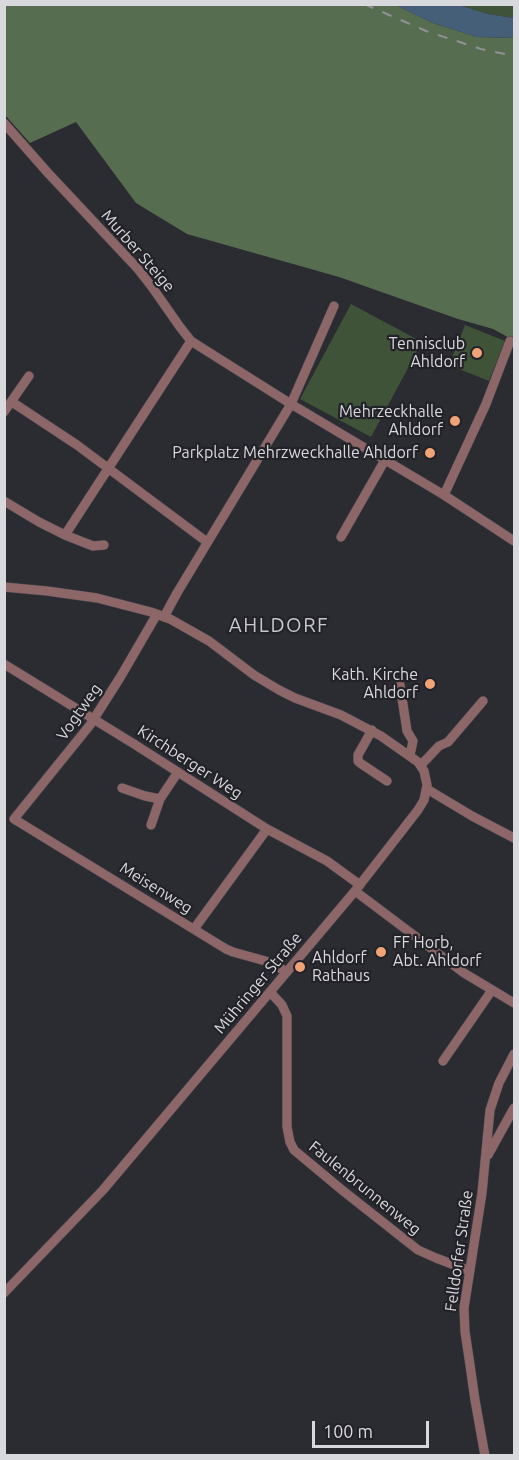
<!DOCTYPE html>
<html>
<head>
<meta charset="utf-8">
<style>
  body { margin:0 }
  #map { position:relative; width:519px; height:1460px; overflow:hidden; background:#2b2b32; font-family:Ubuntu,sans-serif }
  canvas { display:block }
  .frame { position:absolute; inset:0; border:6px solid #d8d9dd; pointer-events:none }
  .scale { position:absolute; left:312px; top:1421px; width:117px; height:27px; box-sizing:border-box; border:3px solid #d8d9dd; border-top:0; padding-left:8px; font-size:18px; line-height:21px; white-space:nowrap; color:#d8d9dd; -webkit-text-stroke:4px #222228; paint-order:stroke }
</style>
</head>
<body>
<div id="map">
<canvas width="519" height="1460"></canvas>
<div class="frame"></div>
<div class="scale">100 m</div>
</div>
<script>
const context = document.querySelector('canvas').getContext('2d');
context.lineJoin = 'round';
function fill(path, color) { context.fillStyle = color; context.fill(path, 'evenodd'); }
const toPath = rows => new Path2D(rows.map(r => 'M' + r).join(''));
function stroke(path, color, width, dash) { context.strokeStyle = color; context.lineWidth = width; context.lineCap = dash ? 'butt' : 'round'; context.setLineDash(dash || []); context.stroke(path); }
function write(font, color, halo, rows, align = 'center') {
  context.font = font + ' Ubuntu,sans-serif'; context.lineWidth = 4.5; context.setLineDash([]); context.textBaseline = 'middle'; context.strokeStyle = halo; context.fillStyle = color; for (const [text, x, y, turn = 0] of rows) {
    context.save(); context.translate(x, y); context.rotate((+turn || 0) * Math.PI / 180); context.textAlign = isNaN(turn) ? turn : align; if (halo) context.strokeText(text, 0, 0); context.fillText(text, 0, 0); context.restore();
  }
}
fill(toPath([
  [459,5,514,5,514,18,488,14],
  [351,304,422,342,371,437,300,399],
  [465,325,505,341,489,381,449,365]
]), '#3f5338');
fill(toPath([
  [5,5,396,5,433,23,477,37,514,38,514,342,510,341,506,336,493,329,458,319,339,277,187,234,136,203,76,122,30,143,5,115]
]), '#576d50');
fill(toPath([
  [396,5,459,5,488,14,514,18,514,38,477,37,433,23]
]), '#465f79');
const minor = toPath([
  [4,123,48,173,138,269,152,287,180,327,191,341,291,404,444,495,514,541],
  [12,402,77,445,207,542],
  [4,412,29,376],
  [444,495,486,404,510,341],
  [4,501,39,522,65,535,93,546,104,545],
  [65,535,191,341],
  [341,537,385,460],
  [4,587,47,591,97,598,151,612,170,619,209,641,254,675,279,690,295,698,341,715,381,736,418,762,424,771,427,785,424,800,418,810,355,891,103,1190,4,1293],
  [157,614,121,676,90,725,14,819,226,949,233,952,269,962,287,972],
  [164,617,177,593,291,404,334,306],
  [4,664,134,744,267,829,327,861,360,885],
  [400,685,407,731,413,741,410,755],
  [372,730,358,755,358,761,360,763,387,781],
  [421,765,439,746,448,742,483,701],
  [122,788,145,796,160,799],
  [427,789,472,816,514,838],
  [151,825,160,799,178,772],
  [355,891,464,973,514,1003],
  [194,929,267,829],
  [270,992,282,1005,287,1016,287,1127,290,1142,294,1150,342,1190,418,1250,436,1258,470,1271],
  [443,1061,492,990],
  [488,1155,514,1108],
  [485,1456,475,1400,469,1358,465,1332,464,1308,482,1193,490,1110,499,1083,514,1054]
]);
stroke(minor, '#47474d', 10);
stroke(minor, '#8d6667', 9);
stroke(toPath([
  [364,4,426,31,481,49,514,56]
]), '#909196', 2, [10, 10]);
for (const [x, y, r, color] of [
  [477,353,6,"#efa377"],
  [455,421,6,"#efa377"],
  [430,453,6,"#efa377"],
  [430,684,6,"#efa377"],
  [381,952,6,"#efa377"],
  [300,967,6,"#efa377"]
]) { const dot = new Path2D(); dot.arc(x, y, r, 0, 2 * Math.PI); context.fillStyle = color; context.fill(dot); stroke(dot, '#222228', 2); }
write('16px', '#d8d9dd', '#222228', [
  ["Murber Steige",138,251,49],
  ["Vogtweg",79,712,-55],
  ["Kirchberger Weg",190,762,33],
  ["Meisenweg",156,888,32],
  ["Mühringer Straße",258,983,-50],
  ["Faulenbrunnenweg",365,1188,39],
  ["Felldorfer Straße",459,1251,-82]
]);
write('16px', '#d8d9dd', '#222228', [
  ["Tennisclub",465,344],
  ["Ahldorf",465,362],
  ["Mehrzeckhalle",443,412],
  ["Ahldorf",443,430],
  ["Parkplatz Mehrzweckhalle Ahldorf",418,453],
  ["Kath. Kirche",418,675],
  ["Ahldorf",418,693],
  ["FF Horb,",393,943,"left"],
  ["Abt. Ahldorf",393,961,"left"],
  ["Ahldorf",312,958,"left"],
  ["Rathaus",312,976,"left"]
], 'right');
context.letterSpacing = '1.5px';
write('20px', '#c6c7cf', '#222228', [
  ["AHLDORF",279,625]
]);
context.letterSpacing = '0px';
</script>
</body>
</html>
